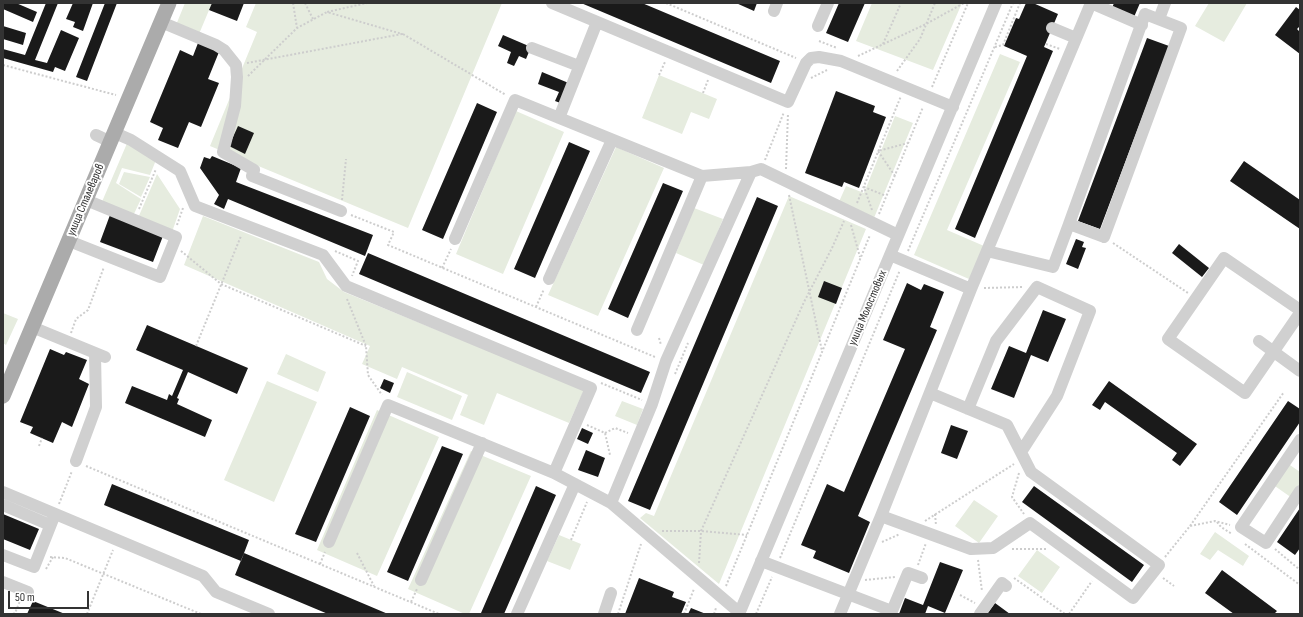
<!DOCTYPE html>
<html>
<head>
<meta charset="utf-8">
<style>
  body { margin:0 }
  #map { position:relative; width:1303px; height:617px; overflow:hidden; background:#fff; font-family:"Sofia Sans Condensed",sans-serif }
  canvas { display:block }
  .frame { position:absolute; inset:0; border:4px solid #333; pointer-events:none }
  .scale { position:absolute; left:8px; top:591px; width:81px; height:18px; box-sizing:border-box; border:2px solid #333; border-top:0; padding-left:5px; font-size:12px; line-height:14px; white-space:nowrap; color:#333; -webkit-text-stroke:3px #fff; paint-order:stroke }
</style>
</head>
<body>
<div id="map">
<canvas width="1303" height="617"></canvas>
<div class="frame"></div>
<div class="scale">50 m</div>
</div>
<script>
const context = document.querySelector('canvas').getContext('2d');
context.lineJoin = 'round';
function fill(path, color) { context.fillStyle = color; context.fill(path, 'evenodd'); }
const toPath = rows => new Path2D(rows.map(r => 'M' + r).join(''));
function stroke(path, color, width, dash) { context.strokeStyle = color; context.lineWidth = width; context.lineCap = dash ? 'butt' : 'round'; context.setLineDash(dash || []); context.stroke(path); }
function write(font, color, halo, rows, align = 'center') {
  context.font = font + ' "Sofia Sans Condensed",sans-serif'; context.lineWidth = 4; context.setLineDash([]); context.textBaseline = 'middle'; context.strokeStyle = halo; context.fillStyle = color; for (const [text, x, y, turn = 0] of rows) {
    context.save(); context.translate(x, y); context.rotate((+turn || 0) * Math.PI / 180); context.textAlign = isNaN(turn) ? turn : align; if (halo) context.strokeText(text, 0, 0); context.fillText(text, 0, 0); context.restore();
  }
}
fill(toPath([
  [185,3,212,3,199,34,176,25],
  [256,3,502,3,408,228,210,146,257,32,246,27],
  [872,3,962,3,933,70,856,41],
  [1209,3,1247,3,1224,42,1195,26],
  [1000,54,1020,62,947,230,984,246,969,279,914,255],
  [659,75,717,99,709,119,691,112,682,134,642,118],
  [516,111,564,132,503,274,456,254],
  [895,116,913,123,874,218,838,204,846,186,864,193],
  [128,141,156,160,150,175,122,168,116,183,141,199,133,216,101,204],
  [616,147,664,168,598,316,548,295],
  [124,172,150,177,141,197,119,184],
  [157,174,180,209,172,232,138,218],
  [789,196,866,229,719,584,640,518,646,513,654,516],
  [694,208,723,219,704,265,676,253],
  [203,216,319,262,327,279,344,292,584,390,569,423,497,393,484,425,460,415,468,395,402,367,397,379,362,364,370,346,184,265],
  [3,313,18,319,6,345,3,343],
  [286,354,326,372,318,392,277,374],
  [407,372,462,396,452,420,397,397],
  [267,381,317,402,274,502,224,480],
  [622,401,643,409,637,425,615,416],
  [377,410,439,437,377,576,317,550],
  [471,451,531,476,469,614,465,614,408,589],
  [1287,463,1300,472,1300,486,1292,498,1272,484],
  [974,500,998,516,979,543,955,526],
  [1215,532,1249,556,1243,566,1218,550,1210,560,1200,554],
  [559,535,581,544,570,570,547,561],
  [1037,550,1060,567,1042,593,1018,576]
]), '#e6ecdf');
fill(toPath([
  [3,3,16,3,37,12,33,22,3,9],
  [46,3,58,3,35,60,47,63,61,30,79,38,65,71,55,67,53,72,3,58,3,49,25,55],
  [73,3,93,3,83,31,73,27,75,22,66,19],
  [105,3,117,3,87,81,76,77],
  [212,3,244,3,237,21,209,10],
  [581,3,642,3,780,61,771,83],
  [736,3,757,3,754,11],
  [839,3,865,3,848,42,826,33],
  [1026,3,1033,3,1058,14,1044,47,1053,51,975,238,955,229,1027,56,1004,46,1016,18,1019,19],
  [1114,3,1140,3,1134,17,1112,8],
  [1296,7,1300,10,1300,26,1297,29,1300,32,1300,54,1275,35],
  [3,26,26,33,23,45,3,39],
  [503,35,531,47,526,59,519,56,514,66,507,63,511,52,498,46],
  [1147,38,1169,46,1100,229,1078,221],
  [198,43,219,52,208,79,219,83,201,127,189,122,178,148,158,140,163,128,150,122,180,50,193,56],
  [542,72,571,84,563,104,555,101,559,92,538,84],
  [836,91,875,106,873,112,886,117,859,188,844,182,842,187,805,173],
  [477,103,497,112,443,239,422,230],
  [238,126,254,133,245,154,229,146],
  [569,142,590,151,535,278,514,269],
  [212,156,241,168,236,182,373,235,365,256,228,199,224,209,214,204,219,195,200,168,204,157,210,159],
  [1244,161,1300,200,1300,229,1230,181],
  [663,183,683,191,628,318,608,309],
  [757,197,778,206,650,510,628,501],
  [110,215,163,236,153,262,100,242],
  [1076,239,1084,242,1082,247,1086,248,1078,269,1066,264],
  [1179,244,1209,268,1202,277,1172,253],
  [368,253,650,372,641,393,359,274],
  [824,281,842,288,836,304,818,297],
  [907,283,921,290,924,284,944,292,930,327,937,330,858,516,870,522,849,573,813,558,816,551,801,545,827,484,844,492,905,349,883,340],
  [1043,310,1066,319,1048,362,1031,355,1014,398,991,389,1009,346,1026,353],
  [147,325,248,368,237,394,188,372,177,398,179,399,177,404,212,420,205,437,125,403,132,386,167,400,169,394,172,396,183,370,136,350],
  [50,349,64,355,66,352,87,360,79,379,89,384,72,427,62,422,53,443,30,433,33,427,20,422],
  [384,379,394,383,390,393,380,388],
  [1109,381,1197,444,1180,466,1172,460,1177,453,1105,402,1100,410,1092,405],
  [1288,401,1300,409,1300,422,1237,515,1219,502],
  [350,407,370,416,316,542,295,534],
  [951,425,968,431,957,459,941,453],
  [582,428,593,433,588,444,577,439],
  [442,446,463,454,408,581,387,572],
  [586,450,605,458,598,477,578,470],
  [112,484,249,540,241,561,104,505],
  [536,486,556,495,504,614,483,614,481,613],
  [1034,486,1144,565,1132,582,1022,502],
  [1300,508,1300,548,1295,555,1277,542],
  [3,514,39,529,30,550,3,539],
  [244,553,388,614,328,614,235,575],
  [940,562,963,570,945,613,928,606,925,614,899,614,905,598,923,605],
  [1222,570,1277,611,1274,614,1234,614,1205,593],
  [639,578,674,592,672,597,686,602,681,614,625,614],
  [33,601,65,614,27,614],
  [995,603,1010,614,987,614],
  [691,608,706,614,688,614]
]), '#1a1a1a');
stroke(toPath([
  [293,3,297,28],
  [305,3,313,19],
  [666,3,796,58],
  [403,34,506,95],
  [819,41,837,48],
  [883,44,901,3],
  [1046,44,1060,49],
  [995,47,1003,45,1020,3],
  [858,56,926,24,964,3],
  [247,63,402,34,327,12,367,3],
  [3,65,116,95],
  [897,71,920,39,935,3],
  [659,75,665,62],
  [248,76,297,28,327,12],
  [811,78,827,70],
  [932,87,968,3],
  [703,93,708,80],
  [765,160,784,112],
  [786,169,788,113],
  [895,176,878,151,908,143],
  [789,195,822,351],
  [342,200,346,159],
  [857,203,901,96],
  [139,209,156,169],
  [872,210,864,187,886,196],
  [879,214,923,107],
  [351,215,394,232,388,245,655,357],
  [177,225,183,208],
  [851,225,860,257],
  [1113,243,1188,293],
  [181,251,221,284,366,346],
  [335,251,358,261,352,276],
  [908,251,1013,3],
  [442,268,451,249],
  [984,288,1024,287],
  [347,299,366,346,368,375,382,395],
  [536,307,544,289],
  [71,333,76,319,88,310,104,267],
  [659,338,661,345],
  [196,346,241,236],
  [675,374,688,343],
  [601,383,642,400],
  [587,425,605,433,610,455],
  [605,433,615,428,628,433],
  [39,446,42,438],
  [86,466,439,614],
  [1019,473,1012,497,1024,514],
  [59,504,72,471],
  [935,514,936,525],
  [925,521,1014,464],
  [1217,522,1221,527,1232,534],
  [1190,526,1284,392],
  [662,531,701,531,747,535],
  [571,540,587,502],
  [882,542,900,534],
  [1245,544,1300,585],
  [1012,549,1046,549],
  [1275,549,1300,570],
  [357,553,374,586],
  [50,557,65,558,201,614],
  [1165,557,1190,526,1215,521,1230,525],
  [780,558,900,270],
  [978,560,982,591],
  [699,563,701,531,804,302,832,248,844,221],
  [320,564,325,552],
  [918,565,926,543],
  [46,569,53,557],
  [1014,578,1065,614],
  [1163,578,1174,586],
  [865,580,895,577],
  [726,586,870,235],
  [960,595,975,603],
  [411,602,417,589],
  [13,614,15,613,20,601],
  [87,614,113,550],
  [618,614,641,544],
  [684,614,694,589],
  [714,614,716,608],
  [756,614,772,577],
  [1069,614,1092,581]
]), '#cdcdcd', 2, [2, 2]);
stroke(toPath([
  [552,3,788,102,806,63,811,58,819,57,841,61,953,107],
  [1091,3,1142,25],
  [774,11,777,3],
  [1145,14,1181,28,1104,237,1069,224,1145,14],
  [1159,19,1165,3],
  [161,22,216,45,224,50,236,65,237,77,235,106,223,152,254,170,252,176,341,211],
  [818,26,828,3],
  [1052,28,1076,38],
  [532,48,579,66],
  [559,118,597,22],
  [115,133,131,140,180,171,195,206,323,255,346,286,591,388,554,473,611,503,740,613],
  [96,135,111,142],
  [455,239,515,100,702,176],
  [69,241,160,277,176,237,86,200],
  [987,251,1053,267,1069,224],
  [890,255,971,289],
  [549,279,612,140],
  [1300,310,1224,258,1168,339,1245,393,1300,313],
  [32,327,105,357],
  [637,330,702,176,751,172],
  [1259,341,1300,371],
  [968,409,996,341,1037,287,1090,311,1057,396,1021,452],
  [1300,440,1241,527,1266,543,1300,491],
  [76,461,96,407,95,353],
  [3,492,203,576,216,592,269,614],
  [611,503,652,404,666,361,751,172,761,169,898,235],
  [3,505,50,525],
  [881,516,971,549,993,548,1030,523,1133,598,1159,565,1031,472,1007,425,930,393],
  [329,542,388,405,554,473],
  [3,555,34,567,55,514],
  [761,561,892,611,908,573,922,578],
  [421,580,482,443],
  [3,582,28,592],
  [517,614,575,484],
  [604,614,611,593],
  [739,614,996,3],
  [840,614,881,516,971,289,1091,3],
  [980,614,1002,583,1006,586]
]), '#d0d0d0', 12);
stroke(toPath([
  [3,396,169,3]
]), '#ababab', 15);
write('12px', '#333', '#fff', [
  ["улица Сталеваров",86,200,-67],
  ["улица Молостовых",868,308,-67]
]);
</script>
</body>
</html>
